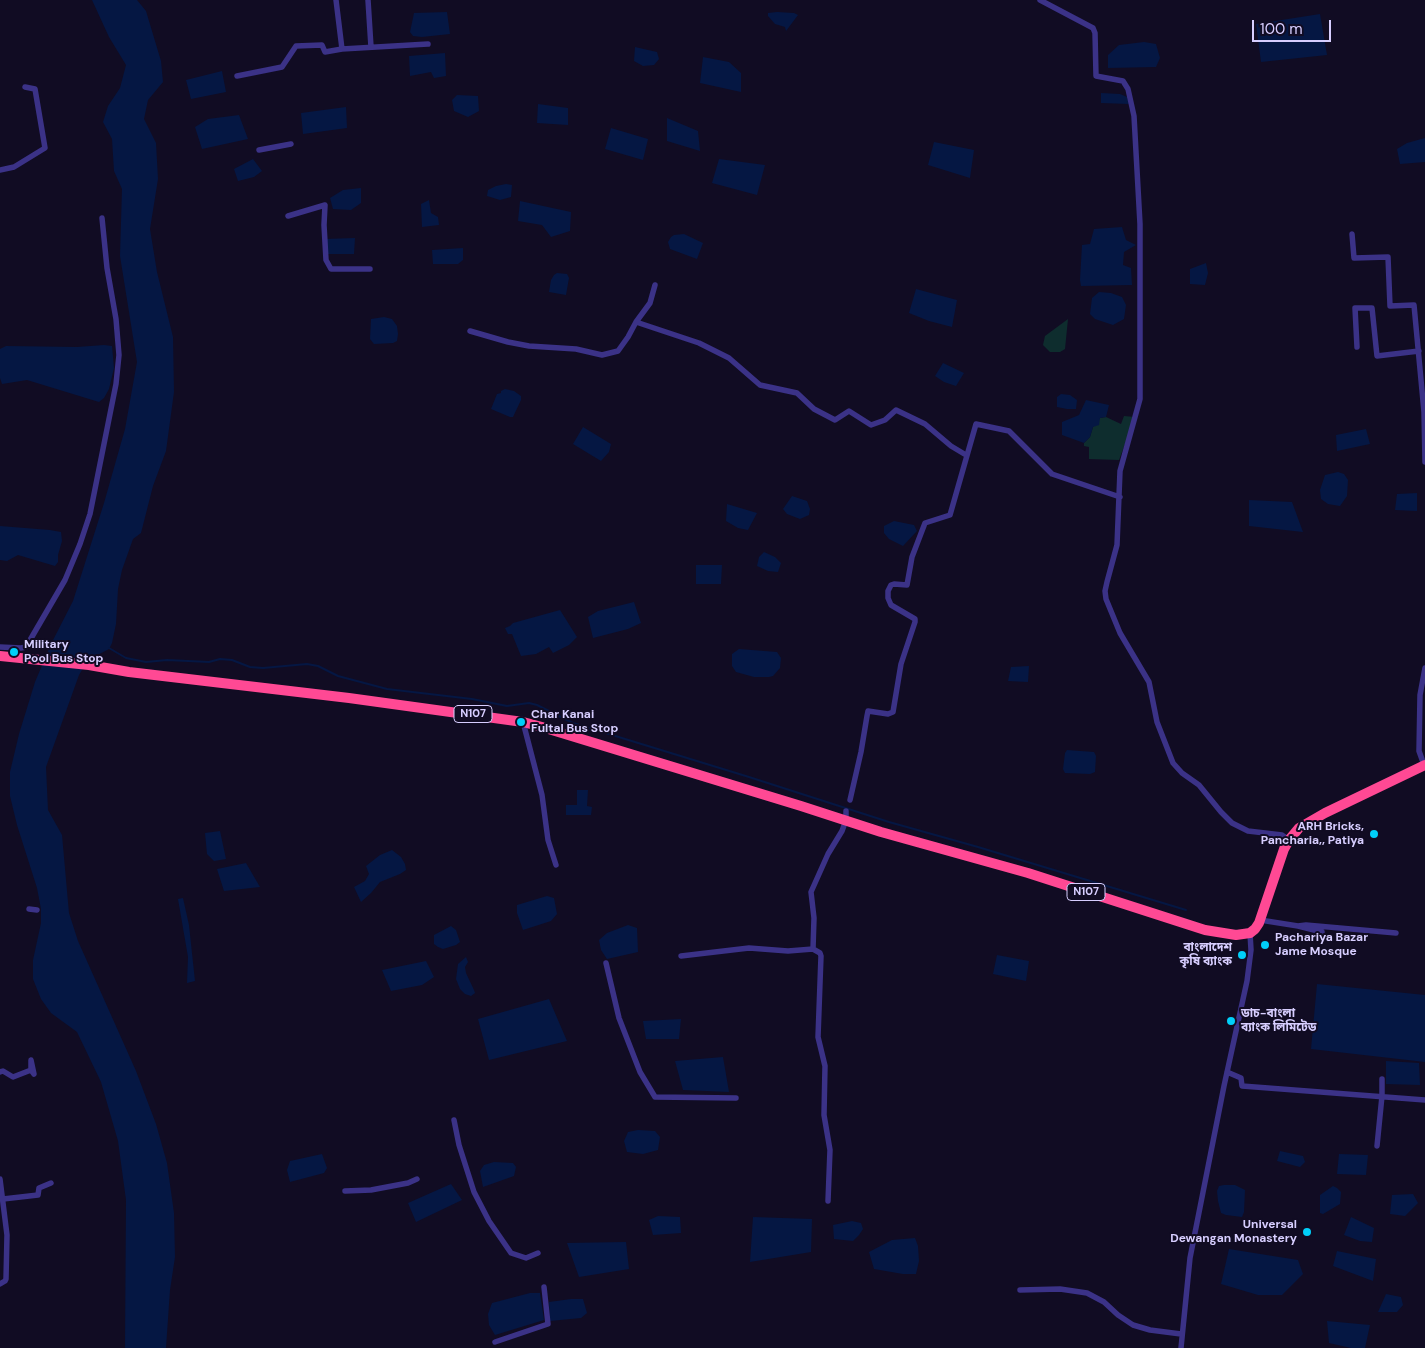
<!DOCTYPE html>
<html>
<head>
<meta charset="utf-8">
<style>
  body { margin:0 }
  #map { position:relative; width:1425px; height:1348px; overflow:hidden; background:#110c23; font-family:"DM Sans",sans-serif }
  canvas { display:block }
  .scale { position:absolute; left:1252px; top:20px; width:79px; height:22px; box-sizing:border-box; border:2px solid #d7ceff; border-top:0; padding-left:6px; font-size:15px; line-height:18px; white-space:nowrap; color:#d7ceff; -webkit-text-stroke:4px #110c23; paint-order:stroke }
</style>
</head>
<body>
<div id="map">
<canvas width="1425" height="1348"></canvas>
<div class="scale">100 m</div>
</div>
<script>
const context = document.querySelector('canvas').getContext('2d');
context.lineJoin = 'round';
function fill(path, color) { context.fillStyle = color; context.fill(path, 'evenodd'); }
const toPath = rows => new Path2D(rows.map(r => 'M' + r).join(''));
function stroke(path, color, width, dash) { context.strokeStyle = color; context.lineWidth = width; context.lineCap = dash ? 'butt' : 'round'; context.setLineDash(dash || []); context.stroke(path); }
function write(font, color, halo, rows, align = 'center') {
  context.font = font + ' "DM Sans","Noto Sans Bengali",sans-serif'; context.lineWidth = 4; context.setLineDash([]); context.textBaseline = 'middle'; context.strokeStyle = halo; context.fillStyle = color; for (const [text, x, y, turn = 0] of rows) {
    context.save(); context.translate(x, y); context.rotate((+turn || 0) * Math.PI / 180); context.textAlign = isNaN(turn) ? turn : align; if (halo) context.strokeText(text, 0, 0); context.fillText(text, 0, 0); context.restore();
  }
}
fill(toPath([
  [1068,319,1065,349,1060,352,1050,352,1043,345,1045,336],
  [1124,416,1135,417,1119,460,1089,459,1089,447,1084,446,1084,443,1090,437,1093,427,1100,418,1106,417,1121,424]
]), '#0e2d2e');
fill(toPath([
  [92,0,137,0,146,11,161,61,163,82,148,100,144,119,156,143,158,179,150,229,157,272,173,337,174,392,166,451,153,486,141,533,133,539,122,570,118,589,116,624,112,643,109,649,88,660,79,675,46,767,48,810,62,835,69,913,78,941,136,1071,156,1124,167,1163,174,1213,175,1257,170,1290,166,1348,125,1348,126,1200,118,1141,101,1082,77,1032,51,1013,41,999,33,979,33,960,41,923,41,909,37,888,17,825,10,796,10,772,19,734,35,682,51,644,73,601,104,503,125,429,137,362,120,256,122,189,114,171,112,139,103,122,108,106,120,88,126,65,109,37],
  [447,12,450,34,422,37,413,36,410,32,414,13],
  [777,12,794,13,798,15,786,31,785,27,775,24,768,16,768,13],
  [1320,14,1327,55,1261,62,1256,24],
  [1144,42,1156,44,1160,58,1156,67,1108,68,1108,55,1119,45],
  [635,47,657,52,659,59,654,65,643,66,634,61],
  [445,53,446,76,434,78,431,72,410,76,409,56],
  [703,57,729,62,741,73,741,92,700,83],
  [222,71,226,92,191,99,186,80],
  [1101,93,1120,94,1127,97,1129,104,1101,103],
  [457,95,478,96,479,111,468,117,454,111,452,100],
  [538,104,568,108,568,125,537,123],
  [346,107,347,128,303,134,301,113],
  [239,115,248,139,202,149,195,127,208,119],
  [667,118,698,131,700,151,667,141],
  [611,128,648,139,643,160,605,149],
  [1425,138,1425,162,1400,164,1397,149,1407,143],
  [934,142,974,150,970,178,928,165],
  [253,159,262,171,254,177,238,181,234,169],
  [719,159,765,165,757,195,712,183],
  [506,184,512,185,511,197,500,200,487,196,488,190,496,186],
  [361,188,361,203,351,210,333,209,330,198,343,190],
  [429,200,431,213,438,217,439,225,422,227,421,204],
  [520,201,571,212,570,231,551,237,542,225,518,221],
  [1122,227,1126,240,1136,245,1124,252,1123,265,1131,268,1132,285,1081,286,1080,280,1082,245,1090,244,1094,229],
  [684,234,703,243,697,259,670,249,668,242,671,237,674,235],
  [355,238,354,254,326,254,325,239],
  [463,248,463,260,458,264,433,264,432,250],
  [1206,263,1208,273,1205,285,1190,284,1190,269],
  [557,273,567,274,569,278,566,295,549,292,551,280,554,275],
  [916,289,957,300,952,327,929,321,909,313],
  [1099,292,1111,293,1122,297,1126,305,1124,319,1113,325,1095,319,1090,314,1092,298],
  [384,317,392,319,397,326,398,334,397,341,393,343,374,344,370,339,371,319],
  [104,345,112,346,114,368,109,389,104,398,99,402,27,380,2,384,0,378,0,349,6,346,77,347],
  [943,363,964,373,956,386,944,382,935,376],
  [505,389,514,391,521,396,521,400,513,417,510,417,491,409,497,394,501,393,501,391],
  [1061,394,1070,395,1077,400,1076,409,1067,409,1057,407,1057,397],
  [1086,400,1109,405,1106,417,1100,418,1099,425,1093,427,1090,437,1084,443,1062,435,1062,422,1079,415],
  [583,427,611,444,609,452,601,461,573,444],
  [1366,429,1370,444,1337,451,1336,435],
  [1338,472,1344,474,1348,480,1347,496,1340,506,1328,504,1321,499,1320,490,1325,475],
  [1417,493,1417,511,1395,510,1397,494],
  [792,496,807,501,810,509,809,515,800,519,787,514,783,509],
  [1249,500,1292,502,1303,532,1249,526],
  [727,504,757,513,748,530,738,528,726,521],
  [894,521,914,525,917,531,903,546,889,539,884,533,884,526],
  [0,526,50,530,61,532,62,541,58,555,58,562,55,566,18,555,7,561,0,560],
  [764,552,775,557,781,563,778,572,768,571,757,566,759,557],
  [696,565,722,565,721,584,696,584],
  [634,602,641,623,628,629,593,638,588,617,598,611],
  [560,610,577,637,569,645,553,653,549,647,536,654,521,656,512,634,508,634,505,628,510,626,513,623],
  [739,649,777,652,781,658,780,668,773,676,769,677,754,677,736,672,732,666,732,654],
  [1029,666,1028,682,1008,681,1011,667],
  [1067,750,1094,752,1096,756,1095,772,1090,774,1065,773,1063,769,1065,753],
  [577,790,588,790,587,806,592,807,591,815,566,815,566,805,577,805],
  [220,831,226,859,214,861,207,854,205,833],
  [392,850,401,857,405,864,406,870,400,874,380,882,371,893,361,902,354,887,365,881,369,874,366,866,380,855],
  [246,863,260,887,224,891,217,869],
  [547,896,554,898,557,914,551,921,523,930,517,913,517,905],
  [183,898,189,925,195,981,187,983,188,957,178,899],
  [628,925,637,928,638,952,607,959,601,950,599,940,607,933],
  [451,926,456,930,460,942,456,945,443,949,438,947,434,944,434,935],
  [997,955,1029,961,1026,981,993,974],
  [466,957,468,962,465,967,466,973,474,990,475,993,471,996,465,994,460,989,456,979,458,964],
  [426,961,434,977,422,985,391,991,382,970],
  [1317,984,1425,995,1425,1062,1311,1049],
  [549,999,567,1041,489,1060,478,1019],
  [681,1019,679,1039,646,1039,643,1021],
  [723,1057,729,1092,683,1090,675,1061],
  [1386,1061,1419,1063,1420,1085,1386,1084],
  [638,1130,655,1131,660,1137,658,1150,643,1154,627,1152,624,1141,628,1132],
  [1280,1151,1303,1156,1305,1162,1300,1167,1277,1161],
  [322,1154,327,1168,324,1173,290,1182,287,1170,290,1161],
  [1339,1154,1368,1155,1366,1175,1337,1174],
  [494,1162,513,1163,516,1167,514,1176,483,1187,480,1171,484,1165],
  [451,1184,462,1200,416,1222,408,1203],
  [1224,1185,1235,1185,1245,1190,1244,1212,1242,1217,1226,1215,1221,1213,1218,1201,1217,1191,1219,1186],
  [1333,1186,1337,1188,1341,1192,1340,1204,1323,1214,1320,1213,1320,1195],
  [1413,1194,1418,1203,1405,1216,1390,1214,1392,1195],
  [658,1216,680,1217,681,1233,653,1235,649,1220],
  [753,1217,812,1219,811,1252,750,1262],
  [1351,1217,1374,1228,1372,1242,1360,1241,1344,1235],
  [852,1221,861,1223,863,1229,859,1235,853,1241,834,1239,833,1225],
  [915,1238,918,1246,919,1261,916,1274,903,1274,874,1269,869,1252,892,1240],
  [626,1242,629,1269,579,1277,567,1243],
  [1229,1249,1298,1260,1303,1274,1282,1295,1258,1295,1221,1284],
  [1337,1251,1376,1259,1373,1281,1333,1266],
  [530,1293,540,1293,544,1320,495,1335,489,1325,488,1314,492,1303],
  [1386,1294,1401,1297,1403,1305,1397,1312,1378,1312],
  [571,1299,583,1299,587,1313,581,1318,550,1321,549,1302],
  [1327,1321,1370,1325,1365,1348,1351,1348,1329,1343]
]), '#051743');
stroke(toPath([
  [109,648,126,658,146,662,167,660,209,662,220,659,232,660,250,667,263,668,307,664,318,666,338,676,387,689,472,699,507,706,529,703,537,705,573,723,749,777,889,822,978,847,1186,910]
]), '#051743', 2);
stroke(toPath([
  [368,0,371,47],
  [1040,0,1093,28,1095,33,1096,76,1123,81,1128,89,1134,116,1140,224,1140,399,1120,471,1117,545,1107,582,1105,591,1106,599,1120,633,1149,682,1157,722,1173,763,1182,773,1199,785,1221,812,1232,823,1248,831,1282,835,1289,840],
  [342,49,428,44],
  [237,76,282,67,296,46,322,45,325,52,342,49,336,0],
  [259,150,291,144],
  [0,170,14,167,45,148,35,89,25,87],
  [288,216,325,205,324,225,326,260,331,269,370,269],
  [1352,234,1354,258,1388,257,1390,306,1414,305,1424,412,1425,462],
  [636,322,699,343,729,358,760,385,797,393,814,409,835,420,849,411,871,425,885,420,896,410,925,424,951,446,966,455],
  [470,331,508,342,529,346,576,349,602,355,618,351,628,337,636,322,650,303,655,285],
  [1357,347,1355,308,1372,308,1377,356,1419,351],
  [0,647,21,648,26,647,65,580,80,544,90,514,116,384,119,355,116,319,107,268,102,218],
  [523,722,542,795,548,840,556,865],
  [1424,765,1419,751,1420,695,1425,668],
  [850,800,861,752,867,716,868,711,888,714,893,712,901,664,915,622,915,619,891,605,888,598,888,591,891,585,894,584,907,585,912,557,925,523,950,515,976,424,1009,431,1052,474,1120,497],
  [29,909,37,910],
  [1260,920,1298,926,1322,932],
  [1298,926,1306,925,1396,933],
  [813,949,820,953,821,956,818,1037,825,1066,824,1115,830,1150,828,1201],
  [681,956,749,948,788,951,813,949,814,918,811,892,828,854,842,831,846,820,846,811],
  [606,963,619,1018,640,1072,655,1097,736,1098],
  [0,1072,3,1071,13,1077,31,1070,34,1074,31,1060,31,1070],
  [1227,1072,1241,1078,1242,1086,1425,1100],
  [454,1120,459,1145,474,1192,489,1221,511,1253,526,1258,538,1253],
  [1377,1146,1382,1096,1382,1079],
  [0,1179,7,1235,6,1279,5,1281,0,1284],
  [345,1191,371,1190,408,1183,417,1179],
  [3,1199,38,1195,39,1188,51,1183],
  [1020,1290,1060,1289,1087,1293,1104,1302,1118,1315,1133,1325,1150,1330,1181,1334],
  [495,1342,548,1324,544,1287],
  [1181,1348,1190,1258,1224,1086,1247,981,1251,950,1250,933]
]), '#3b3287', 5.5);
stroke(toPath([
  [0,656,89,665,129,672,349,698,523,722,542,727,801,806,881,832,1028,873,1205,930,1236,935,1250,933,1255,929,1259,923,1284,849,1289,840,1299,828,1325,813,1425,765]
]), '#ff4994', 10);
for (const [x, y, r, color] of [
  [14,652,5,"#00cff9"],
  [521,722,5,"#00cff9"],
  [1374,834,5,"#00cff9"],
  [1265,945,5,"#00cff9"],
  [1242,955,5,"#00cff9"],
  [1231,1021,5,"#00cff9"],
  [1307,1232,5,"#00cff9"]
]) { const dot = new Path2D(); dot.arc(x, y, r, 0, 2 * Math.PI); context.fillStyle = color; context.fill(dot); stroke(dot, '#110c23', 2); }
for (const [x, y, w] of [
  [473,714,38],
  [1086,892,38]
]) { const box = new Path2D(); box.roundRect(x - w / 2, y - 8.5, w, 17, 4); context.fillStyle = '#110c23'; context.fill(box); stroke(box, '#d7ceff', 1); }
write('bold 11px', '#d7ceff', null, [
  ["N107",473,714],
  ["N107",1086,892]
]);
write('bold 12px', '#d7ceff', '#110c23', [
  ["Military",24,645],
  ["Pool Bus Stop",24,659],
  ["Char Kanai",531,715],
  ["Fultal Bus Stop",531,729],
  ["ARH Bricks,",1364,827,"right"],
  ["Pancharia,, Patiya",1364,841,"right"],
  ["Pachariya Bazar",1275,938],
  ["Jame Mosque",1275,952],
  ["বাংলাদেশ",1232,948,"right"],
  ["কৃষি ব্যাংক",1232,962,"right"],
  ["ডাচ-বাংলা",1241,1014],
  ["ব্যাংক লিমিটেড",1241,1028],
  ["Universal",1297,1225,"right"],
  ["Dewangan Monastery",1297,1239,"right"]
], 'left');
</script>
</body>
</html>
